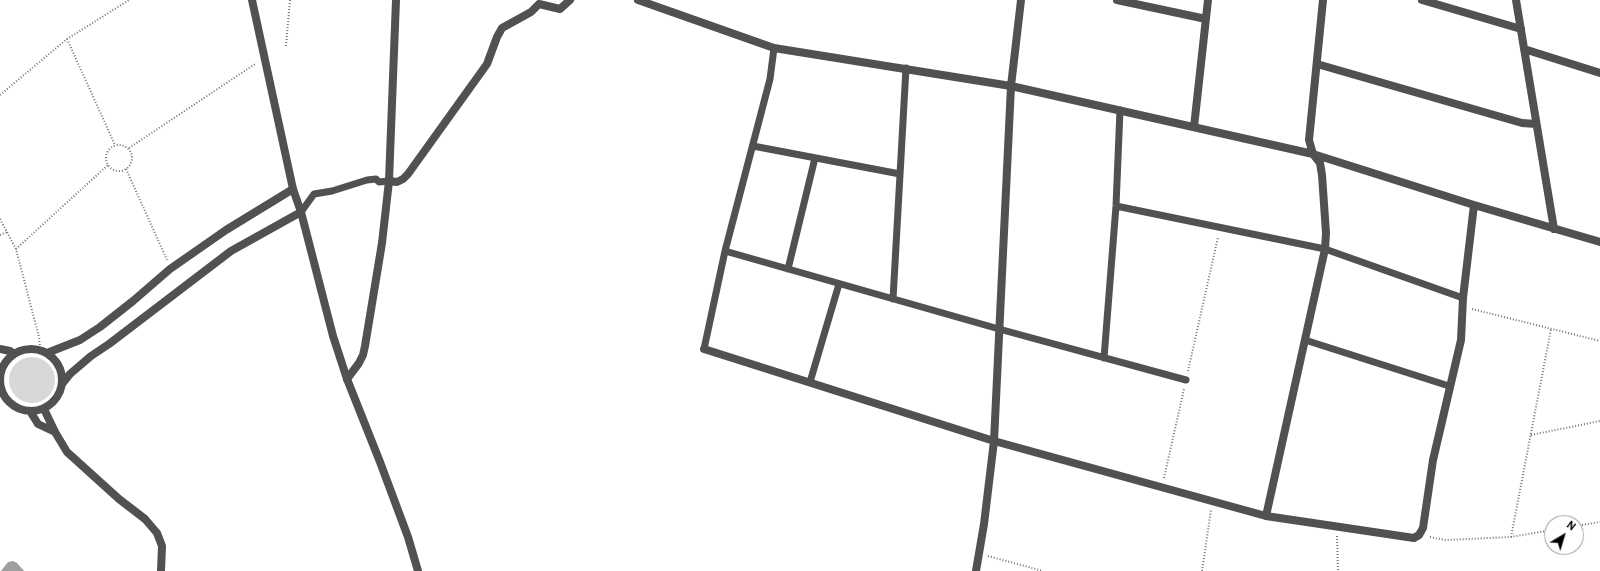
<!DOCTYPE html>
<html>
<head>
<meta charset="utf-8">
<style>
  body { margin:0 }
  #map { position:relative; width:1600px; height:571px; overflow:hidden; background:#fff; font-family:Overpass,sans-serif }
  canvas { display:block }
  .north { position:absolute; left:1544px; top:515px; width:40px; height:40px; box-sizing:border-box; background:#fff; border:1px solid #999; border-radius:50%; rotate:38deg; font-size:11px; font-weight:700; line-height:16px; text-align:center; color:#000 }
  .north::after { content:''; display:block; margin:auto; width:14px; height:18px; background:#000; clip-path:polygon(50% 0,100% 100%,50% 72%,0 100%) }
</style>
</head>
<body>
<div id="map">
<canvas width="1600" height="571"></canvas>
<div class="north">N</div>
</div>
<script>
const context = document.querySelector('canvas').getContext('2d');
context.lineJoin = 'round';
function fill(path, color) { context.fillStyle = color; context.fill(path, 'evenodd'); }
const toPath = rows => new Path2D(rows.map(r => 'M' + r).join(''));
function stroke(path, color, width, dash) { context.strokeStyle = color; context.lineWidth = width; context.lineCap = dash ? 'butt' : 'round'; context.setLineDash(dash || []); context.stroke(path); }
fill(toPath([
  '9 380a23 23 0 1 1 46 0a23 23 0 1 1-46 0Z'
]), '#d8d8d8');
fill(toPath([
  [13,561,17,563,24,571,1,571,8,562]
]), '#9f9f9f');
stroke(toPath([
  [67,39,115,145],
  [286,46,290,0],
  [0,95,67,39,129,0],
  '106 158a13 13 0 1 1 26 0a13 13 0 1 1-26 0Z',
  [129,148,255,64],
  [126,169,167,260],
  [0,219,16,249,39,337,40,347],
  [0,235,7,232],
  [16,249,108,165],
  [1472,309,1600,341],
  [1188,371,1218,237],
  [1531,435,1600,421],
  [1164,478,1184,389],
  [1576,526,1600,522],
  [1337,536,1338,571],
  [1430,537,1445,540,1511,537,1552,530],
  [1511,537,1551,329],
  [988,556,1043,571],
  [1202,571,1211,510]
]), '#737373', 2, [1, 2]);
stroke(toPath([
  [753,146,900,174],
  [1116,206,1325,249,1463,298],
  [301,212,314,194,332,191,367,180,376,179,379,182,389,181],
  [725,251,999,329,1186,380],
  [788,269,815,158],
  [893,299,906,68],
  [1305,340,1449,386],
  [704,349,725,251,770,79,774,48],
  [1104,358,1116,206,1120,110],
  [810,382,839,284]
]), '#515151', 7);
stroke(toPath([
  [638,0,774,48,1011,86,1313,154,1474,205,1600,242],
  [1117,0,1206,19],
  [1422,0,1521,29],
  [1516,0,1554,229],
  [1524,49,1600,73],
  [1317,64,1522,123,1536,124],
  [1194,127,1208,0],
  [389,181,397,182,403,179,408,174,487,64,497,37,502,28,531,12,539,4,560,9,570,0],
  '0 380a31 31 0 1 1 62 0a31 31 0 1 1-62 0Z',
  [0,349,10,351,14,354],
  [704,349,994,441,1266,516,1414,538,1419,535,1423,528,1433,460,1461,340,1463,298,1474,205],
  [47,353,80,340,100,327,133,301,170,269,226,230,293,189],
  [347,379,359,363,363,355,365,346,382,243,389,181,396,0],
  [62,384,70,374,91,356,109,344,231,251,301,212],
  [44,409,55,432,67,452,119,499,145,519,157,533,162,546,161,571],
  [30,411,38,424,55,432],
  [1266,516,1325,249,1326,233,1322,175,1320,163,1313,154,1309,140,1323,0],
  [976,571,984,524,994,441,1011,86,1021,0]
]), '#515151', 8);
stroke(toPath([
  [252,0,293,189,301,212,333,336,347,379,380,462,408,537,418,571]
]), '#515151', 8);
</script>
</body>
</html>
